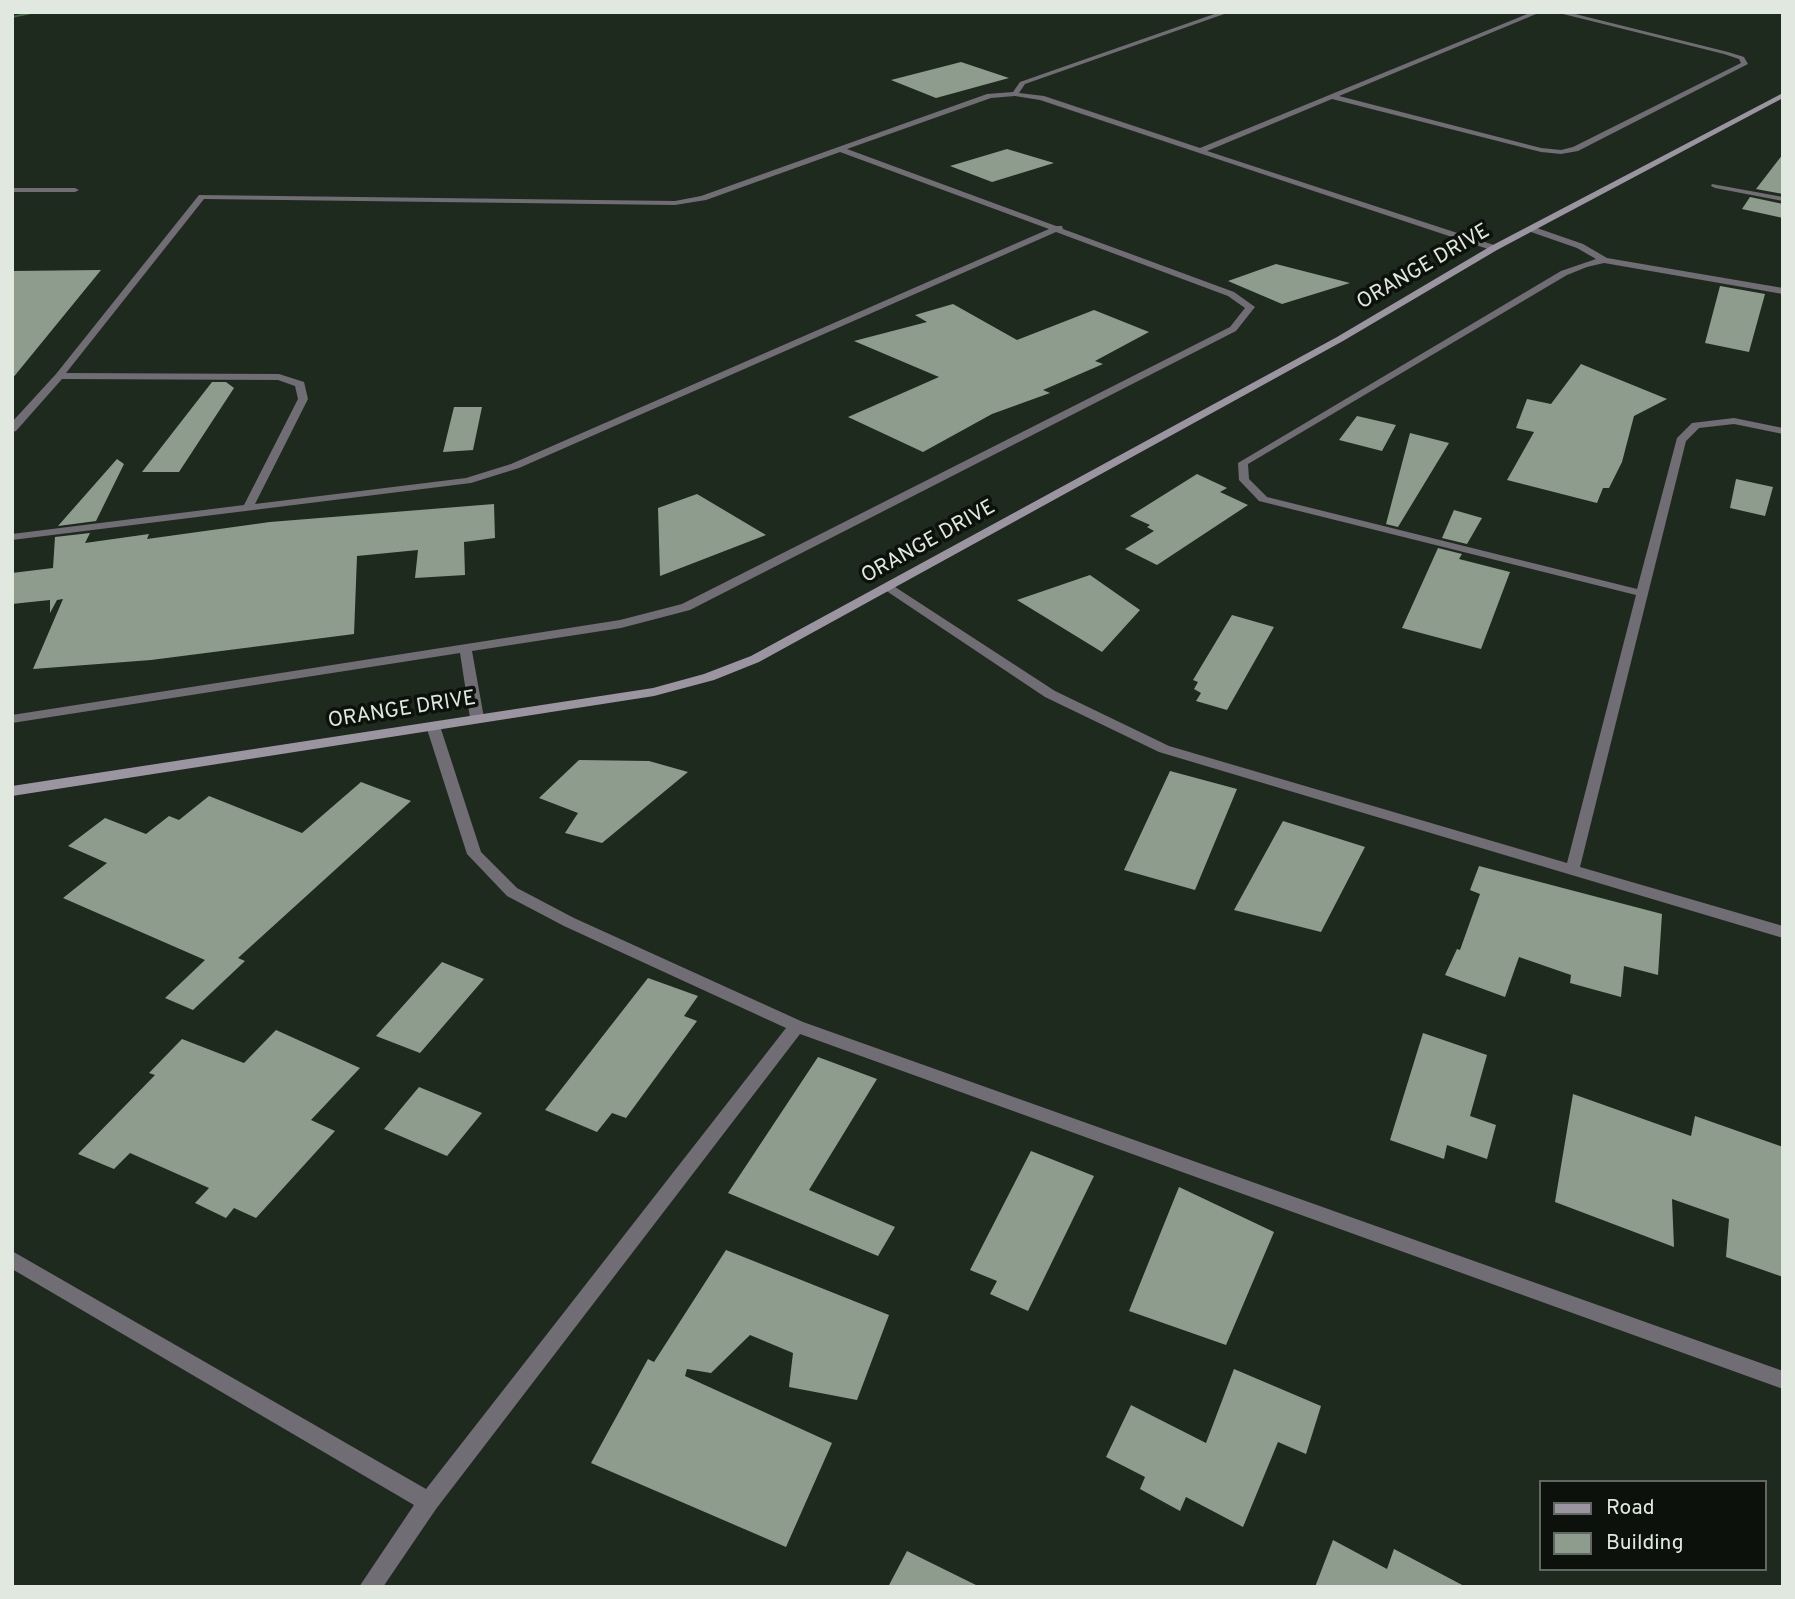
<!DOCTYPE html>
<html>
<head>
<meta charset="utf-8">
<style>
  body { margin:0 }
  #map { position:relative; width:1795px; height:1599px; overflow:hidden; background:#1f2a1e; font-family:Overpass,sans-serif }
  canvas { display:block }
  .frame { position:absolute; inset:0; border:14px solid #e1e8e0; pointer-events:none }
  .legend { position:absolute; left:1539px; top:1480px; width:228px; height:91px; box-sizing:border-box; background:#0c110c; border:2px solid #616761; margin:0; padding:9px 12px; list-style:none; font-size:21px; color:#e1e8e0 }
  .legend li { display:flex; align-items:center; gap:14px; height:35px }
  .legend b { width:35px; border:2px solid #616761 }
</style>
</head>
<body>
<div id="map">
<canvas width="1795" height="1599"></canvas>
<div class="frame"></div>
<ul class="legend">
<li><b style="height:9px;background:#9b95a1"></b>Road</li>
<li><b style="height:19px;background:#8e9c8d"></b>Building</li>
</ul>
</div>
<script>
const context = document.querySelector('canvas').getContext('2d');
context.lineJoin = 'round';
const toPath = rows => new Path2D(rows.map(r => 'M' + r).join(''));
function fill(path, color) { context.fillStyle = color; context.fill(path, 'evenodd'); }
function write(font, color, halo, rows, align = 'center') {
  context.font = font + ' Overpass,sans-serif'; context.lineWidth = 7; context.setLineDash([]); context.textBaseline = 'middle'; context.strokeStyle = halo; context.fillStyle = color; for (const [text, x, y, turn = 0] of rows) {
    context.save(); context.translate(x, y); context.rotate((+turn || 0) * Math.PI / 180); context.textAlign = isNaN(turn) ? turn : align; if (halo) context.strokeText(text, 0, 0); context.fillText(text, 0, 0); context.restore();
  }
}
fill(toPath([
  [30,12,41,12,12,18,12,16,30,12]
]), '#3b6c3a');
fill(toPath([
  [961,62,1009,78,936,98,891,80],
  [1007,149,1054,163,992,182,950,166],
  [1783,154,1783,194,1756,189],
  [1750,197,1783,204,1783,218,1742,209],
  [1276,264,1350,283,1282,304,1228,281],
  [101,270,12,379,12,271],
  [1720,286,1765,294,1749,352,1705,343],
  [953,304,1017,340,1094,310,1149,332,1095,361,1103,364,1043,390,1050,393,992,414,923,452,848,417,939,377,854,341,927,322,915,315],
  [1581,364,1667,399,1634,416,1622,462,1609,488,1603,488,1597,503,1507,480,1534,432,1516,428,1527,399,1551,404],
  [212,382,226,382,234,388,179,472,142,472],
  [454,407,482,407,473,450,443,452],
  [1357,416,1396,425,1382,451,1339,440],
  [1410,433,1449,443,1398,527,1386,524],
  [117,459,124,464,96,521,58,526],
  [1197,474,1227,488,1220,492,1248,505,1157,565,1125,549,1154,531,1147,527,1150,525,1130,516],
  [1736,479,1773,487,1765,516,1730,508],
  [697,494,766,535,660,576,658,508],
  [494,504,495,538,464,542,465,575,415,578,418,550,357,556,354,634,151,660,33,669,63,599,57,600,50,613,50,600,12,604,12,573,53,568,55,537,90,533,85,543,149,534,147,539,270,522],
  [1454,510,1482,518,1467,544,1442,538],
  [1438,548,1462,554,1459,559,1510,572,1481,649,1402,628],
  [1090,575,1140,610,1102,652,1017,600],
  [1232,615,1274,627,1227,710,1196,701,1201,693,1194,689,1198,682,1193,680],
  [579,760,649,761,688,772,602,843,565,833,578,813,539,798],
  [1170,771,1237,789,1195,890,1124,870],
  [361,782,411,801,238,958,245,961,193,1010,165,998,205,960,63,898,107,863,68,846,105,818,146,834,169,816,179,820,209,796,302,833],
  [1283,821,1365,847,1321,932,1234,910],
  [1479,866,1662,914,1658,975,1624,966,1621,997,1570,983,1571,975,1519,957,1505,997,1445,975,1457,949,1460,950,1480,894,1470,890],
  [442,962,484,979,420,1053,376,1036],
  [648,978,698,996,684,1016,697,1021,626,1118,612,1113,597,1132,545,1110],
  [276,1030,360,1068,311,1120,335,1131,256,1218,234,1208,226,1218,195,1203,209,1188,130,1153,114,1169,78,1154,155,1075,149,1073,182,1039,244,1063],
  [1423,1033,1487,1055,1470,1116,1496,1125,1487,1159,1447,1145,1444,1159,1390,1140],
  [818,1057,877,1079,809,1190,895,1227,878,1256,728,1193],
  [419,1087,482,1113,447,1156,384,1129],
  [1573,1094,1691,1136,1695,1116,1783,1147,1783,1277,1726,1257,1729,1219,1672,1199,1674,1247,1555,1202],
  [1031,1151,1094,1176,1028,1311,990,1294,997,1281,970,1270],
  [1179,1187,1274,1232,1226,1345,1129,1311],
  [726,1250,889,1315,857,1400,789,1387,793,1353,750,1335,711,1373,687,1369,685,1376,832,1443,786,1547,591,1463,648,1359,654,1362],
  [1234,1369,1321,1406,1306,1454,1278,1442,1243,1527,1186,1497,1180,1511,1140,1489,1145,1477,1106,1457,1131,1405,1206,1443],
  [1333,1540,1387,1569,1394,1549,1466,1587,1315,1587],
  [907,1551,980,1587,888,1587]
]), '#8e9c8d');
fill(toPath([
  [1712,184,1783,197,1783,201,1715,188,1711,186,1712,184]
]), '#716d74');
fill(toPath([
  [1220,12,1230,12,1025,84,1019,93,1044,96,1200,148,1532,12,1541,12,1339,96,1541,148,1561,150,1573,147,1741,63,1739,59,1724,54,1555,12,1567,12,1728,52,1744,57,1748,64,1578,151,1561,154,1541,152,1332,99,1207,151,1497,246,1498,248,1494,251,1040,100,1015,96,991,98,847,149,1056,226,1062,226,1063,229,1234,292,1255,307,1236,331,690,610,621,628,472,651,484,718,482,721,472,721,470,718,460,653,12,723,12,715,620,620,682,604,1230,327,1245,308,1228,296,1056,232,519,468,471,483,12,540,12,534,244,505,298,399,295,386,278,380,62,379,16,431,12,432,12,422,56,374,199,195,675,201,701,196,987,94,1013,92,1020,82,1220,12],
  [840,152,1049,229,511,464,466,478,255,504,308,399,304,382,279,374,66,373,204,199,675,205,706,200,840,152],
  [12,188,75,188,79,190,75,192,12,192,12,188],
  [1534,227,1583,244,1607,258,1783,288,1783,294,1604,263,1587,267,1567,275,1248,464,1249,479,1267,497,1637,589,1677,438,1692,423,1734,418,1783,428,1783,434,1734,424,1699,428,1686,441,1580,867,1783,926,1783,938,1159,752,1045,697,882,588,884,585,892,585,1055,691,1169,746,1567,863,1636,595,1259,501,1239,480,1238,463,1561,271,1596,259,1577,248,1531,232,1531,228,1534,227],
  [433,722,440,726,481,852,517,888,574,918,803,1022,1783,1371,1783,1389,800,1034,436,1509,383,1587,359,1587,414,1505,12,1269,12,1251,426,1489,786,1028,564,926,507,896,467,854,426,726,433,722]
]), '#716d74');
fill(toPath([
  [1783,93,1783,98,1497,250,1343,341,759,662,714,680,654,696,12,796,12,786,653,688,704,674,751,656,1337,337,1491,246,1783,93]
]), '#9b95a1');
write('21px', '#e1e8e0', '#0c110c', [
  ["ORANGE DRIVE",1424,268,-30],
  ["ORANGE DRIVE",929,543,-29],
  ["ORANGE DRIVE",402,711,-9]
]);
</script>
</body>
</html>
